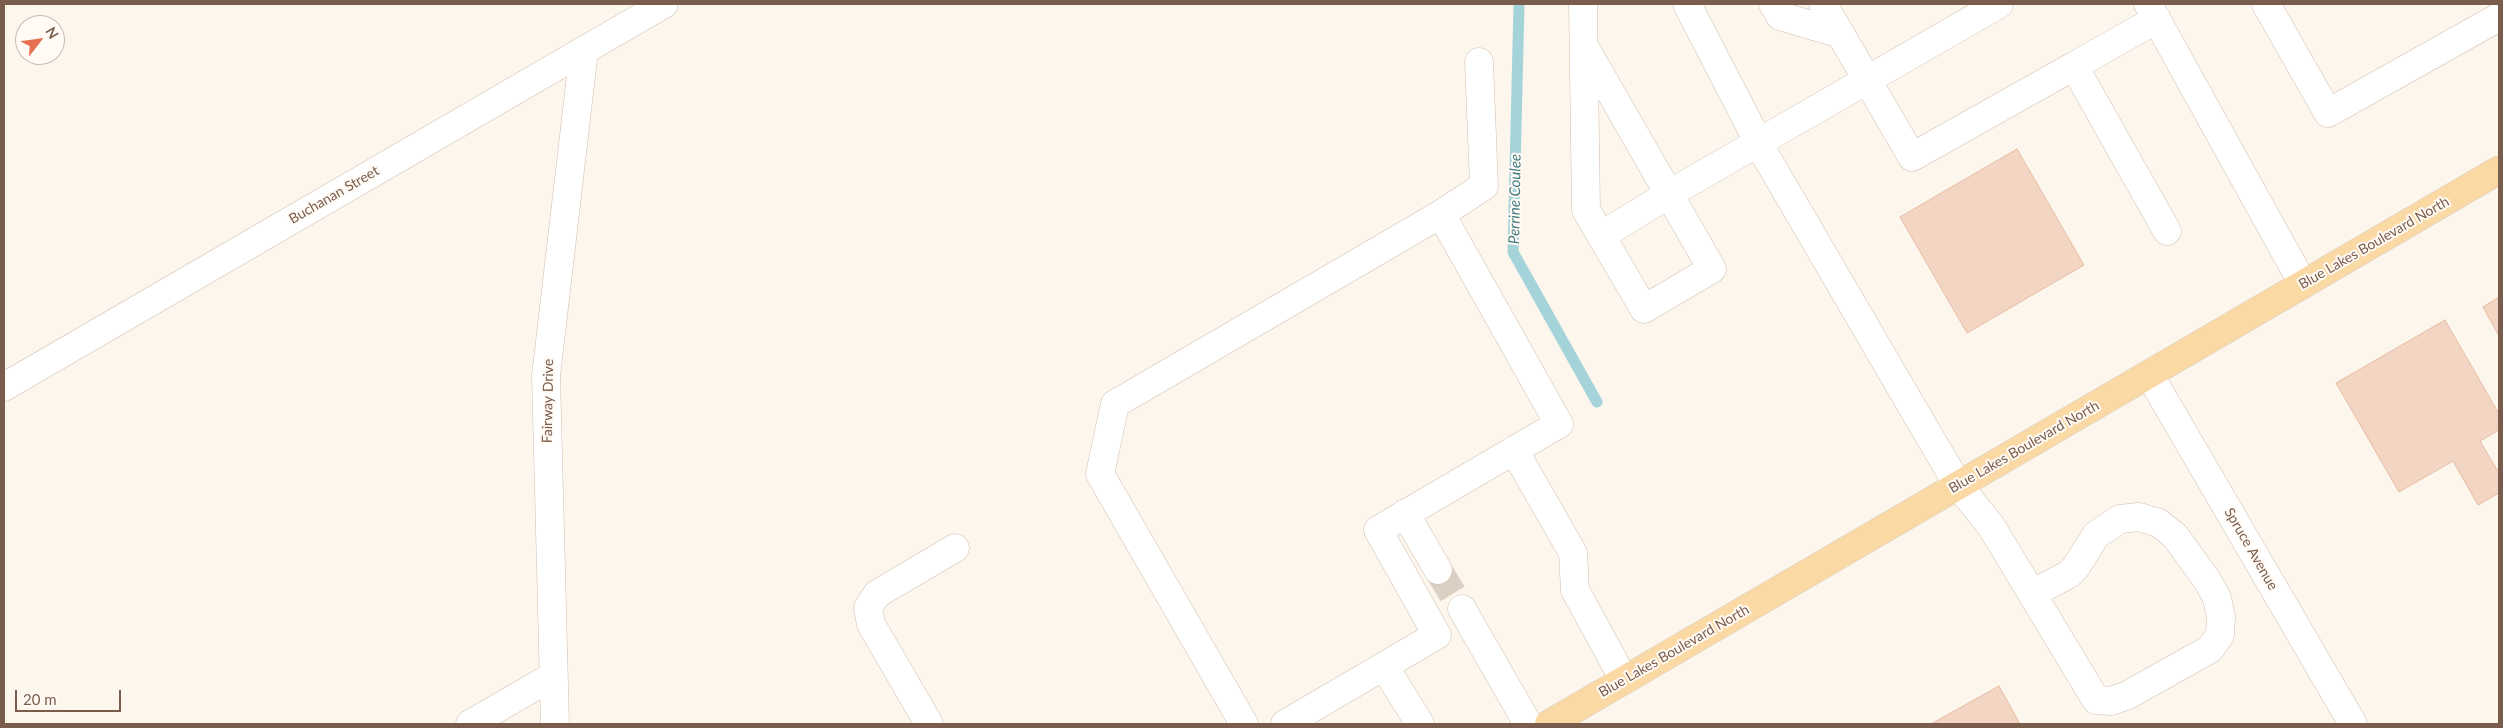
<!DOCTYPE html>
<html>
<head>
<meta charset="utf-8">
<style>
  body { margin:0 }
  #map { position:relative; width:2503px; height:728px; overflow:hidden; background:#fdf6ec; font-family:Lato,sans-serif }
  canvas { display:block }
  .frame { position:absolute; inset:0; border:5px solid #7a5c4d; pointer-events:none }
  .north { position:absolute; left:15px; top:15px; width:50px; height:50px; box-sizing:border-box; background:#fffaf3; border:1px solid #cabbb1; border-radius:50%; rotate:60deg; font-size:14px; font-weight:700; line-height:20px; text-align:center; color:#7a5c4d }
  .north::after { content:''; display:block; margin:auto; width:18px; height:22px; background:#e76f51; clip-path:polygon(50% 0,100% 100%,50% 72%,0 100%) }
  .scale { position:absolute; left:15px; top:690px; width:106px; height:22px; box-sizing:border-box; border:2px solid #7a5c4d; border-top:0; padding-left:6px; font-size:15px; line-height:18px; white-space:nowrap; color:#7a5c4d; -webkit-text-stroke:4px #fffaf3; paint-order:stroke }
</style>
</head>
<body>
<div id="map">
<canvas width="2503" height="728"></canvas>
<div class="frame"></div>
<div class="north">N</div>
<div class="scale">20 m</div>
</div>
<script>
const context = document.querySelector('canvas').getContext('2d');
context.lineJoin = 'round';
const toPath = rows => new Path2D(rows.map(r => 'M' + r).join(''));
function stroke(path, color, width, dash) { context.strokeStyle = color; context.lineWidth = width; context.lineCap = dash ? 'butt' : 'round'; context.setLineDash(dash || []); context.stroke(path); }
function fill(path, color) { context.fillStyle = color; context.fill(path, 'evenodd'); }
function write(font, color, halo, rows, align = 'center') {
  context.font = font + ' Lato,sans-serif'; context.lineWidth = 4; context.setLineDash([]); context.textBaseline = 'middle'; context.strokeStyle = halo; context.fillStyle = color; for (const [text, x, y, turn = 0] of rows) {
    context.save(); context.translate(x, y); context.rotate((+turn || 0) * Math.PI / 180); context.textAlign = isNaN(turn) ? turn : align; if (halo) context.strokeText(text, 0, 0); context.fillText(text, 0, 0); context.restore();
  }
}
stroke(toPath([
  [1519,4,1513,252,1597,402]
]), '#a5d3da', 11);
const building = toPath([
  [2017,149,2084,265,1967,333,1900,217,2017,149],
  [2499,297,2499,336,2483,307,2499,297],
  [2445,320,2499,414,2499,430,2480,441,2499,473,2499,493,2478,505,2453,461,2399,492,2336,383,2445,320],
  [1999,686,2020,724,1931,724,1999,686]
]);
fill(building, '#f3d5c3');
stroke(building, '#e6bba3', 1);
stroke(toPath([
  [1438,570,1462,609]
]), '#dcd0c4', 28, [28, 14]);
const minor = toPath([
  [1583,4,1586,210,1644,309,1712,269,1669,194,1999,4],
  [1687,4,1764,153,1918,417,1958,485,1991,526,2096,700,2111,701,2128,695,2210,649,2220,635,2221,617,2217,598,2207,580,2175,536,2159,523,2139,517,2120,519,2096,535,2076,567,2069,574,2032,594],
  [1773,4,1780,16,1841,34],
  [1823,4,1912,157,2074,66,2167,231],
  [2148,4,2303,284],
  [2266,4,2328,113,2499,17],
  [1584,46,1669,194,1601,236],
  [2074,66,2157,19],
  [1441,214,1484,186,1479,62],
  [2149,374,2353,724],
  [4,387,664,4],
  [1514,450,1573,553,1575,590,1624,680],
  [1405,513,1438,570],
  [1462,609,1528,724],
  [1384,666,1420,724],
  [470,724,553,676],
  [555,724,546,376,584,50],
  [929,724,871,624,868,608,877,594,955,548],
  [1244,724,1100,474,1115,404,1441,214,1559,424,1378,530,1437,635,1285,724]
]);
const major = toPath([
  [1549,724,2499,170]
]);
stroke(minor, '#d1beb0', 29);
stroke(major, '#dad1cd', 29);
stroke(minor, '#fff', 28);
stroke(major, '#fbd9a5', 28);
write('14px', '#7a5c4d', '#fffaf3', [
  ["Buchanan Street",334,195,-30],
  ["Blue Lakes Boulevard North",2374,243,-30],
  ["Fairway Drive",548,401,-89],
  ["Blue Lakes Boulevard North",2024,447,-30],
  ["Spruce Avenue",2251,549,60],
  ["Blue Lakes Boulevard North",1674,651,-30]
]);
write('italic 15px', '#437c86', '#fffaf3', [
  ["Perrine Coulee",1515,199,-89]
]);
</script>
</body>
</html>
